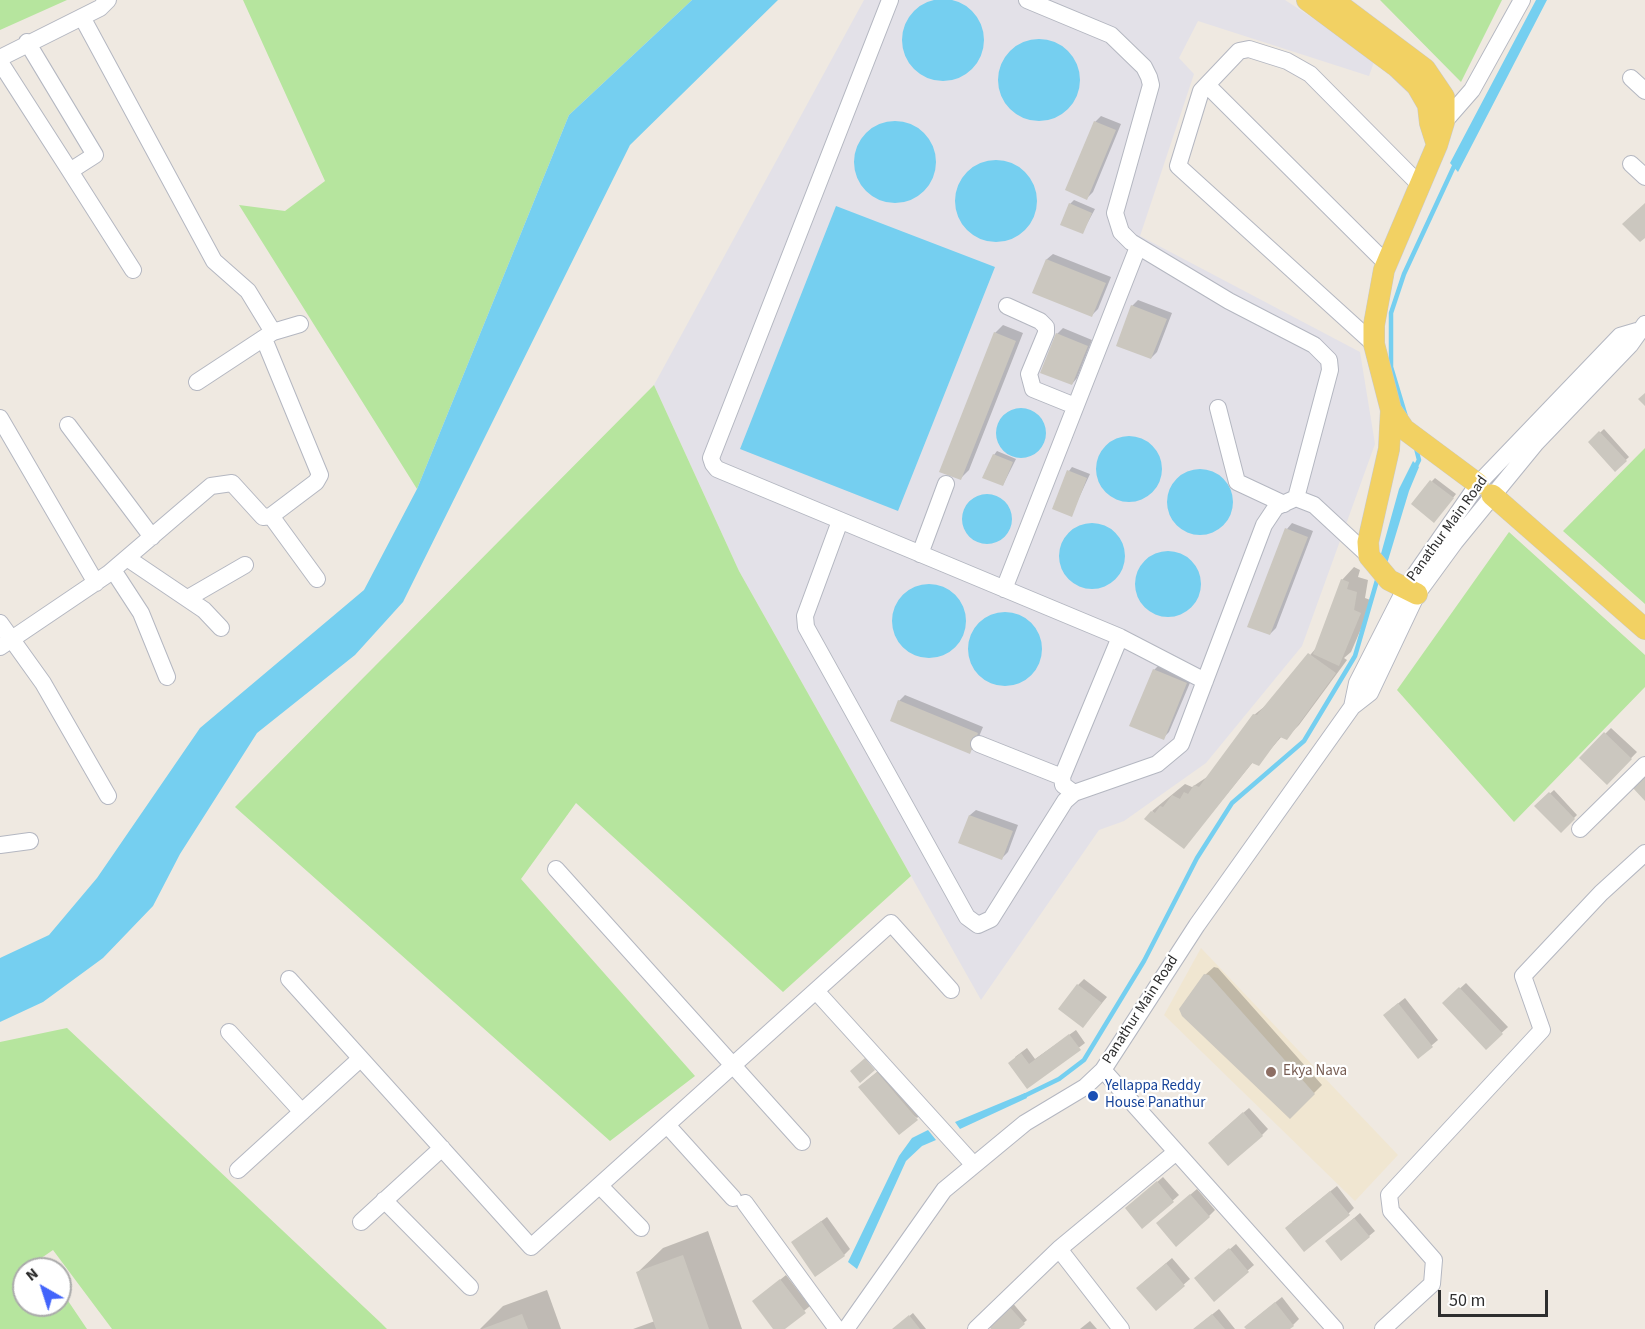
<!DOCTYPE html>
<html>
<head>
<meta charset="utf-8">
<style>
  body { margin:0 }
  #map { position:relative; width:1645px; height:1329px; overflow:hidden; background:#efe9e1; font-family:"Source Sans 3",sans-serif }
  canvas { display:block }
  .north { position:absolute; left:12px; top:1257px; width:60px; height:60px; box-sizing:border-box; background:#fff; border:2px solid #ababab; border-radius:50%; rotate:321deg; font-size:16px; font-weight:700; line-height:24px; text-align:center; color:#2e2e2e }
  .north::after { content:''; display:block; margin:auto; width:21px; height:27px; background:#4264fb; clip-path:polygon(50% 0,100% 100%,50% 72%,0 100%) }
  .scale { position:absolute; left:1438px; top:1290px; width:110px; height:27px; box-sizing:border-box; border:3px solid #2e2e2e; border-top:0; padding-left:8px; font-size:18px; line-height:21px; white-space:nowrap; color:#2e2e2e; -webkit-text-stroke:4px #fff; paint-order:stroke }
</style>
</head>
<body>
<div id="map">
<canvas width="1645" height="1329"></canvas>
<div class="north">N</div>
<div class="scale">50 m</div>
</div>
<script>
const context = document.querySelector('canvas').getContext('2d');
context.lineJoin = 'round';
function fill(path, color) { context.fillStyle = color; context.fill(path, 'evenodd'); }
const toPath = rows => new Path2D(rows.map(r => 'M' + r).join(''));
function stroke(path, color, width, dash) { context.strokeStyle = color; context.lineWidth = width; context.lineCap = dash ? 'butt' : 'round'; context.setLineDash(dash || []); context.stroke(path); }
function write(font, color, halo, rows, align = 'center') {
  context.font = font + ' "Source Sans 3",sans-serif'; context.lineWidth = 4.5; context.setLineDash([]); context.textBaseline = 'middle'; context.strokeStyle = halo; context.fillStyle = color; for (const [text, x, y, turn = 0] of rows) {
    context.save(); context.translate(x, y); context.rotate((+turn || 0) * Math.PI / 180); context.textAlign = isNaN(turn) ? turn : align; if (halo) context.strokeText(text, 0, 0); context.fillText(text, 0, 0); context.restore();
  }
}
fill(toPath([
  [864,0,1285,0,1375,59,1369,76,1198,21,1179,58,1194,74,1140,236,1360,352,1375,444,1302,646,1206,763,1124,821,1099,830,981,1000,739,571,654,385]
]), '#e3e1e8');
fill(toPath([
  [1201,948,1398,1155,1355,1201,1164,1015]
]), '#f0e6d1');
fill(toPath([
  [0,0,67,0,0,30],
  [243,0,692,0,569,115,417,489,239,205,285,211,325,181],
  [1380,0,1502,0,1461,82],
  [654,385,739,571,911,876,783,992,576,803,521,879,695,1076,610,1141,235,807],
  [1645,448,1645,604,1563,531],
  [1509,532,1645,655,1645,687,1514,822,1397,690],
  [67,1028,381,1323,387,1329,112,1329,53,1250,40,1259,47,1269,24,1269,24,1305,60,1305,60,1289,87,1329,0,1329,0,1042]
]), '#b6e59e');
fill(toPath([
  '902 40a41 41 0 1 1 82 0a41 41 0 1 1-82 0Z',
  [692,0,778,0,630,145,403,602,355,655,257,733,180,854,153,906,103,958,43,1002,0,1022,0,958,49,935,97,878,200,728,364,590,417,489,569,115],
  [1536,0,1547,0,1458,172,1450,163],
  '998 80a41 41 0 1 1 82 0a41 41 0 1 1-82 0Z',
  '854 162a41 41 0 1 1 82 0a41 41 0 1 1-82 0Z',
  '955 201a41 41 0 1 1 82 0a41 41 0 1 1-82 0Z',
  [836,206,995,267,898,511,740,449],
  '996 433a25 25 0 1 1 50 0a25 25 0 1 1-50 0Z',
  '1096 469a33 33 0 1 1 66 0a33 33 0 1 1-66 0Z',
  [1413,461,1419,467,1409,491,1386,567,1379,561,1399,489],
  '1167 502a33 33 0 1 1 66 0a33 33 0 1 1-66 0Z',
  '962 519a25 25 0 1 1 50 0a25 25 0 1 1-50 0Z',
  '1059 556a33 33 0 1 1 66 0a33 33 0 1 1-66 0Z',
  '1135 584a33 33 0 1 1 66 0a33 33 0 1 1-66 0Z',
  '892 621a37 37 0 1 1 74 0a37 37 0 1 1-74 0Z',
  '968 649a37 37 0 1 1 74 0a37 37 0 1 1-74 0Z',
  [1025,1093,1027,1098,960,1129,955,1122],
  [928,1130,936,1140,922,1146,906,1161,857,1269,848,1262,899,1156,912,1138]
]), '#75cff0');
fill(toPath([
  [1101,116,1121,124,1093,192,1087,198,1095,122],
  [1074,200,1095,209,1082,233,1070,204],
  [1053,254,1111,277,1098,309,1092,315,1034,292,1047,259],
  [1138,300,1172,313,1157,352,1151,358,1132,306],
  [1003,325,1023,333,969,470,961,478,995,333],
  [1063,328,1092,340,1077,378,1072,384,1057,334],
  [1604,429,1629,457,1615,470,1590,442],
  [997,451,1016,459,1003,485,994,455],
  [1072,467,1090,474,1071,515,1069,471],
  [1435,478,1456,494,1438,517,1432,481],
  [1292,523,1313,531,1276,628,1270,634,1287,529],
  [1354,567,1360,570,1358,577,1368,580,1365,598,1373,601,1351,652,1344,658,1347,660,1299,725,1286,738,1282,736,1258,764,1253,762,1184,847,1152,811,1185,784,1192,787,1210,775,1254,715,1269,703,1317,647,1342,580],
  [1160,664,1192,678,1169,732,1163,738,1154,670],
  [905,695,983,727,975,746,969,752,899,701],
  [1611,728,1637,752,1607,783,1581,758],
  [1554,790,1577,815,1561,831,1536,806],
  [976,810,1018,825,1008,852,1002,858,960,843,970,815],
  [1214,967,1218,968,1322,1085,1290,1117,1205,975],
  [1084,979,1107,997,1083,1026,1078,985],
  [1466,983,1508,1027,1486,1047,1444,1003],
  [1405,998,1438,1040,1418,1057,1391,1009],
  [1076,1030,1085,1043,1027,1087,1015,1057,1027,1048,1035,1059],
  [883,1067,922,1113,917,1118,866,1081],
  [1249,1108,1268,1129,1262,1135,1215,1137],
  [1163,1177,1179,1195,1143,1227,1133,1203],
  [1337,1186,1354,1208,1348,1214,1292,1222],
  [1197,1189,1215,1210,1209,1216,1163,1218],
  [1360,1213,1375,1231,1369,1236,1333,1236],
  [827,1217,850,1249,844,1255,793,1242],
  [708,1231,742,1329,633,1329,655,1321,638,1272,663,1248],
  [1236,1244,1254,1265,1214,1300,1202,1273],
  [1172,1258,1190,1279,1156,1309,1144,1282],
  [786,1275,810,1306,782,1329,775,1329,754,1301],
  [547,1290,561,1329,480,1329,503,1306],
  [1282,1297,1299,1319,1293,1325,1288,1329,1248,1329,1252,1321],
  [1011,1301,1027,1320,1017,1329,993,1329],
  [1219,1309,1235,1329,1194,1329],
  [913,1313,926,1329,894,1329],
  [1090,1321,1097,1329,1080,1329]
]), '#0003');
stroke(toPath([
  [1406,417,1391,367,1391,313,1404,274,1456,162],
  [1415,468,1419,460,1416,448],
  [1022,1097,1059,1079,1084,1060,1144,961,1197,858,1232,803,1304,741,1355,656,1378,577]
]), '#75cff0', 4.5);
fill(toPath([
  [1094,121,1116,130,1087,200,1065,190],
  [1069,203,1092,213,1083,234,1060,225],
  [1645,203,1645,238,1640,242,1622,224],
  [1046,259,1106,283,1092,317,1032,293],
  [1131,305,1167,319,1151,359,1116,346],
  [994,332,1016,341,961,480,939,472],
  [1056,333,1088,346,1072,385,1040,373],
  [1645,393,1645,406,1638,399],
  [1599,431,1627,461,1615,472,1588,442],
  [993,454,1013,462,1003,486,982,478],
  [1067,470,1087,478,1072,517,1052,509],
  [1430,480,1454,498,1434,523,1411,504],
  [1285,528,1308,537,1270,635,1247,627],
  [1341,579,1349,582,1347,589,1357,592,1354,610,1361,613,1339,666,1313,654],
  [1308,653,1336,673,1287,740,1280,737,1259,766,1252,763,1184,849,1144,819,1151,811,1155,813,1160,806,1163,807,1172,795,1180,799,1184,792,1188,794,1194,785,1199,787,1253,714,1257,715],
  [1153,669,1187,683,1164,740,1129,726],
  [898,700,978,733,970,754,890,721],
  [1604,732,1632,759,1607,785,1579,758],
  [1645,775,1645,801,1632,787],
  [1549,792,1575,819,1561,833,1534,806],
  [969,815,1013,831,1002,860,958,843],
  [1204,974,1209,975,1315,1094,1290,1119,1182,1016,1179,1009],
  [1077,984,1102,1003,1083,1028,1058,1009],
  [1459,987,1503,1034,1486,1050,1442,1003],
  [1398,1003,1433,1047,1418,1059,1383,1015],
  [1069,1034,1081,1050,1027,1089,1008,1063,1021,1053,1029,1064],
  [865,1058,875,1070,860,1083,850,1071],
  [877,1072,918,1120,899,1135,858,1087],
  [1243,1112,1263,1136,1228,1166,1208,1143],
  [1157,1181,1174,1202,1142,1229,1125,1208],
  [1330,1191,1350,1215,1304,1252,1285,1228],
  [1190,1194,1210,1217,1176,1247,1156,1223],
  [1354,1218,1370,1237,1341,1261,1325,1241],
  [821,1221,845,1256,815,1277,791,1242],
  [1229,1248,1249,1272,1214,1302,1194,1278],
  [683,1255,709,1329,656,1329,636,1272],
  [1166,1263,1185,1286,1156,1311,1136,1288],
  [780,1279,806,1313,785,1329,773,1329,752,1301],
  [1275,1302,1294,1326,1290,1329,1246,1329,1244,1327],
  [1007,1304,1025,1324,1019,1329,991,1329,985,1322],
  [522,1314,528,1329,482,1329],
  [1212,1314,1225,1329,1193,1329],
  [909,1315,920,1329,892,1329]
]), '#cbc7bf');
const minor = toPath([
  [890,0,711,458,713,464,717,469,1120,637,1205,681],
  [1027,0,1111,35,1144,67,1149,77,1151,85,1115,213,1121,232,1131,242,1229,301,1314,345,1329,360,1330,370,1296,498],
  [82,17,214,261,248,291,273,332],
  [27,42,95,155,70,171,133,270],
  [0,58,100,8,108,0],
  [0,62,70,171],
  [1631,78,1645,91],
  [1207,85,1387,264],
  [1444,122,1472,90,1522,0],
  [1631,164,1645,177],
  [1007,306,1040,321,1046,327,1046,333,1029,374,1033,389,1075,406],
  [1374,344,1178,166,1201,91,1239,51,1249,49,1287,61,1310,74,1420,185],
  [197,382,273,332,300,324],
  [1218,408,1237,482,1284,504],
  [0,418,96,583],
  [68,425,152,537],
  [271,516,317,579],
  [840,521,805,616,806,627,967,917,978,925,991,919,1065,801,1074,793,1157,764,1181,744,1264,525,1276,507,1296,498,1314,505,1369,556],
  [920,554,946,484],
  [127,558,204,610,221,628],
  [113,570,141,613,167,677],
  [1004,589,1138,247],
  [188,598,245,565],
  [0,623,43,683,108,796],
  [0,647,108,574,211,486,232,483,263,517,271,516,316,482,320,475,264,339],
  [1352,707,1357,683,1405,589,1478,484,1620,336,1637,331],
  [979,744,1062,777],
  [1074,793,1063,785,1062,777,1120,637],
  [1580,829,1645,765],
  [0,845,30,841],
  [556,869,802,1142],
  [289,979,531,1247,891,923,951,990],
  [816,991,973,1164],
  [229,1032,302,1112],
  [1103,1070,1335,1329],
  [667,1125,733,1198],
  [238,1170,360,1059],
  [600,1186,641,1228],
  [384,1200,470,1287],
  [745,1203,837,1329],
  [361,1222,442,1148],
  [1059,1249,1121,1329],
  [846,1329,944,1190,1025,1123,1085,1087,1103,1070,1197,925,1352,707,1370,693,1417,594,1455,542,1536,443,1630,345,1645,324],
  [976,1329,1059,1249,1176,1152],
  [1383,1329,1432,1284,1434,1260,1391,1211,1389,1195,1542,1030,1523,976,1601,893,1645,853]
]);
const major = toPath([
  [1307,0,1397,67,1417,86,1428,105,1430,123,1437,145],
  [1333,0,1425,69,1444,97,1444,122,1437,145,1384,270,1374,325,1374,344,1391,410,1404,429,1478,484],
  [1391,410,1389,449,1368,542,1369,556,1389,580,1417,594],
  [1492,495,1645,629]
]);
stroke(minor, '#b4b7c1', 18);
stroke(major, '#c9c9c9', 22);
stroke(minor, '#fff', 16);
stroke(major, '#f2d163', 21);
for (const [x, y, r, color] of [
  [1271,1072,6,"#8d6e63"],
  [1093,1096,6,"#1a4fb4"]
]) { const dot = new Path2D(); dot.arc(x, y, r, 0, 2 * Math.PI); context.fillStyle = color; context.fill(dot); stroke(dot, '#fff', 2); }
write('15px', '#2e2e2e', '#fff', [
  ["Panathur Main Road",1448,529,-54],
  ["Panathur Main Road",1141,1010,-57]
]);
write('15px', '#785e54', '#fff', [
  ["Ekya Nava",1283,1072]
], 'left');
write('15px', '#164399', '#fff', [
  ["Yellappa Reddy",1105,1087],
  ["House Panathur",1105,1104]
], 'left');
</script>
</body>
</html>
